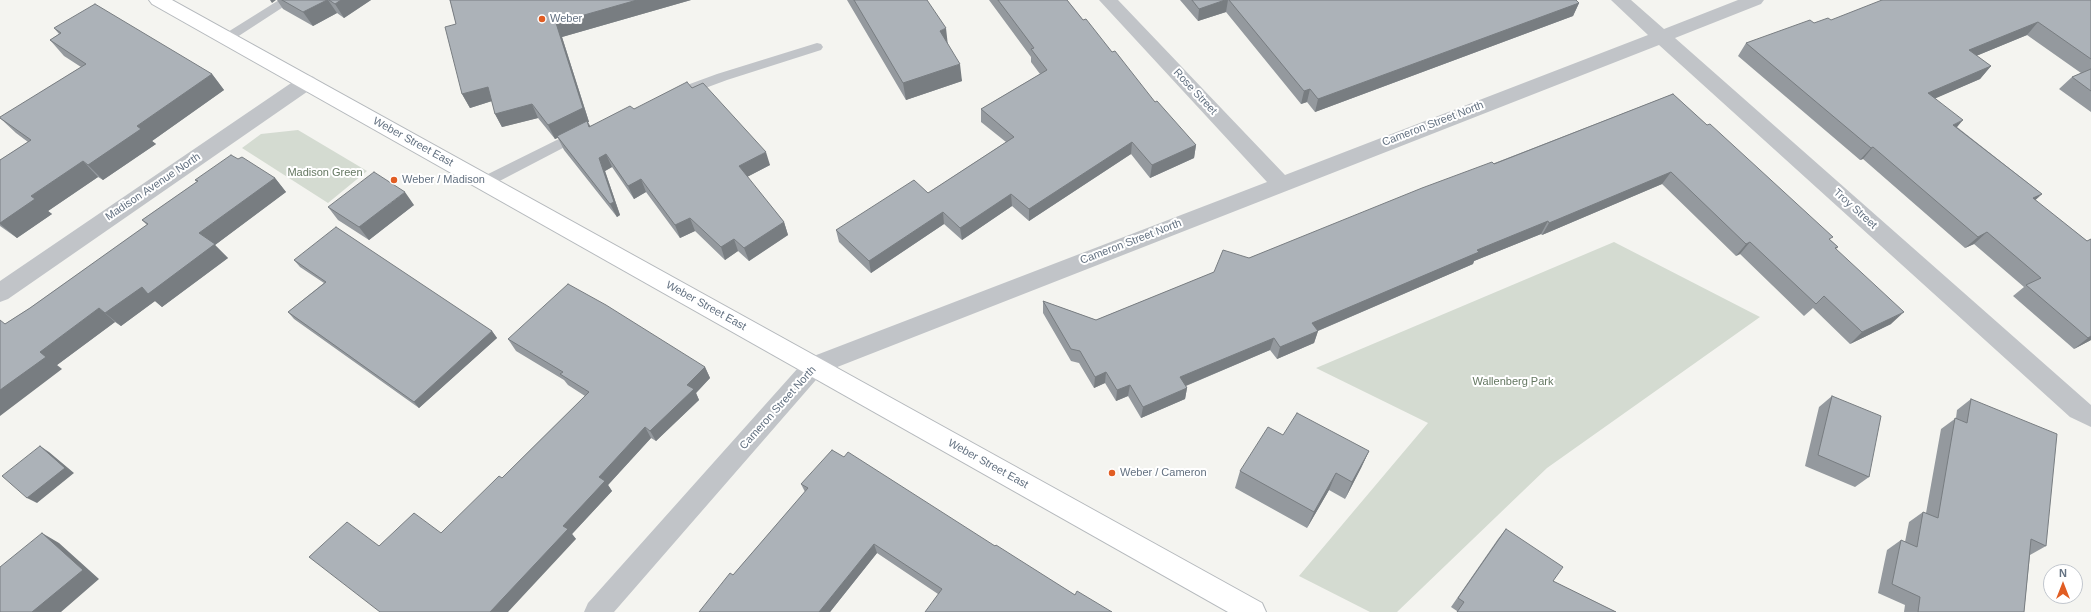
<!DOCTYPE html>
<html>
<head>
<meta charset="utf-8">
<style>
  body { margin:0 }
  #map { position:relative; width:2091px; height:612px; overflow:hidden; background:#f4f4f0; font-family:Helvetica,sans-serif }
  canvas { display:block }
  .north { position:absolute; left:2043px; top:564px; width:40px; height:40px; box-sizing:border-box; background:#fff; border:1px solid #c1c6cd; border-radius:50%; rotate:0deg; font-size:11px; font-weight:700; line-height:16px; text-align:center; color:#637181 }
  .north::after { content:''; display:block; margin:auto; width:14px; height:18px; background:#e15d23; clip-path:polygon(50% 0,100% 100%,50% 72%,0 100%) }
</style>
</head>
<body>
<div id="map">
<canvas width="2091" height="612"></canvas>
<div class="north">N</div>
</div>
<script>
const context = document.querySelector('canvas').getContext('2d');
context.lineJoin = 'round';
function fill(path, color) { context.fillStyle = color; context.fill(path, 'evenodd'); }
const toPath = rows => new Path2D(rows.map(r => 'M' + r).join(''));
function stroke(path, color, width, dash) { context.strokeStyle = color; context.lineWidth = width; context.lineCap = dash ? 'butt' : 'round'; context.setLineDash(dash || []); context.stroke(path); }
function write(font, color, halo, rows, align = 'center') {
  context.font = font + ' Helvetica,sans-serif'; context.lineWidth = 4; context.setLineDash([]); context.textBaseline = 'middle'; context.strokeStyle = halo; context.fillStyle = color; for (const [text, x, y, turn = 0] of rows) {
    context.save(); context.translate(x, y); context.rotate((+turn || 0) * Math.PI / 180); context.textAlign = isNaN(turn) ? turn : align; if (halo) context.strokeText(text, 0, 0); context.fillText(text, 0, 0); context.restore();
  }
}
fill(toPath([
  [298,130,367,171,328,203,242,148,261,134],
  [1614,242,1760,317,1547,468,1397,612,1370,612,1299,576,1428,423,1316,368]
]), '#d4dbd1');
const secondary = toPath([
  [149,0,172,0,1262,603,1266,612,1228,612,152,4,149,0]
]);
stroke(secondary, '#b4b8bc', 2);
fill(toPath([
  [279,0,294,0,231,41,223,41,221,38,223,35,279,0],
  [817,43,821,44,823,47,821,50,727,80,673,100,668,98,666,95,668,92,717,74,817,43],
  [579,129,584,131,586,134,584,137,490,186,485,187,480,186,478,182,480,178,579,129]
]), '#c1c4c8');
fill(toPath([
  [1099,0,1118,0,1285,175,1648,35,1611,0,1631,0,1664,29,1738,0,1764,0,1761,4,1675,38,2091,405,2091,427,2070,417,1659,45,822,373,614,612,584,612,588,603,806,359,1267,182,1099,0],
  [307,75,314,77,317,82,314,87,8,299,0,302,0,281,300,77,307,75]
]), '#c1c4c8');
fill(secondary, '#fff');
fill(toPath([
  [277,0,371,0,344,18,337,13,313,26,283,9],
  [450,0,691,0,562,37,589,122,588,122,590,126,634,109,692,88,770,165,747,177,784,222,788,235,749,261,738,251,725,260,695,231,680,238,646,192,634,199,612,167,605,171,620,215,617,217,564,150,558,138,555,139,538,118,502,127,495,114,492,101,470,108,462,94,456,24],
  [847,0,927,0,948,44,962,81,906,100],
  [989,0,1067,0,1083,20,1112,52,1155,102,1196,145,1194,158,1150,178,1131,154,1029,221,1012,206,962,240,944,224,871,273,839,242,836,230,928,193,1006,142,981,122,981,109,1040,74,1031,62,1031,57],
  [1180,0,1576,0,1579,3,1573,16,1315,112,1307,102,1301,104,1226,12,1198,21],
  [2091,0,2091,112,2059,89,2072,77,2081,73,2027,35,1976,56,1991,66,1980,79,1935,98,1957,127,2042,194,2035,200,2087,241,2091,239,2091,340,2074,349,2013,296,2024,287,1974,244,1965,248,1863,159,1860,160,1738,56,1746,43,1814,23,1831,20],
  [54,28,212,74,224,90,152,141,156,144,103,180,98,177,48,211,52,214,17,238,0,226,0,160,28,142,16,133,0,118,81,67,64,56,50,40,59,34],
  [1673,94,1838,247,1836,249,1891,324,1850,344,1813,308,1804,316,1740,254,1736,256,1662,184,1542,235,1541,234,1474,261,1473,264,1318,331,1314,343,1277,359,1270,350,1186,386,1187,388,1185,399,1141,418,1128,396,1116,401,1105,383,1094,388,1079,363,1071,361,1043,313,1043,301,1096,320,1249,258],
  [238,159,275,178,286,192,215,245,228,258,162,307,155,301,121,326,115,322,57,365,62,369,5,324,30,308,147,225,142,220,197,182,195,180],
  [414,205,369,240,338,220,328,207],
  [294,260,492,331,497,338,419,408,294,319,288,312,324,283,300,267],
  [508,339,705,367,710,378,696,393,699,400,656,441,651,438,608,485,612,491,572,534,576,539,379,546,441,533,502,478,585,396,568,385,564,380,516,351],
  [1832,396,1869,477,1855,487,1805,466,1819,407],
  [1971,399,2046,546,2030,555,2024,612,1904,612,1905,605,1878,593,1887,550,1901,540,1905,542,1909,522,1923,512,1926,513,1941,429,1956,418,1957,410],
  [1283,435,1369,451,1361,468,1345,499,1329,490,1307,528,1235,488,1240,471],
  [801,484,995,546,1075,595,1112,612,938,594,877,553,830,612,699,612,733,575,805,492],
  [1506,529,1553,581,1616,612,1457,612,1457,611,1451,607,1498,539]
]), '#94999e');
fill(toPath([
  [270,0,276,0,272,3],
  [327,0,328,0,337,13,313,26,303,12],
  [341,0,371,0,344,18,335,4],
  [637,0,691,0,562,37,589,122,588,122,594,134,589,127,588,122,555,139,548,125,556,23],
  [1225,0,1228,0,1226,12,1198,21,1199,9],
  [1579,3,1573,16,1315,112,1318,99],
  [2038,22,2027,35,1959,63,1969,50],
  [946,28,948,46,940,31],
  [960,64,962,81,906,100,903,83],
  [1991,66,1980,79,1918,106,1928,93],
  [212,74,224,90,152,141,156,144,103,180,88,165,137,126],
  [488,87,495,100,470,108,462,94],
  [1310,89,1307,102,1301,104,1304,91],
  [532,104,538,118,502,127,495,114],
  [1963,120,1952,133,1953,125],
  [1132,142,1131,154,1029,221,1029,209],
  [1196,145,1194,158,1150,178,1152,165],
  [1873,147,1863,159,1860,160,1871,148],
  [766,152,770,165,743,179,739,166],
  [606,154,612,167,605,171,620,215,617,217,610,204,599,158],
  [83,161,98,177,48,211,52,214,17,238,0,224,0,223,31,196],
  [1671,172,1662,184,1542,235,1549,223],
  [275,178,286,192,215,245,228,258,162,307,155,301,121,326,105,313,199,233],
  [641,179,646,192,634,199,628,186],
  [405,192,414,205,369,240,359,227],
  [1011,194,1012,206,962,240,960,228],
  [2042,194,2029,206,2033,198],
  [943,212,944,224,871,273,869,261],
  [690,218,695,231,680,238,675,225],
  [1548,221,1541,234,1474,261,1473,264,1308,335,1312,323,1477,250],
  [784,222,788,235,749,261,744,248],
  [1987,232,1974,244,1965,248,1978,237],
  [734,239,738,251,725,260,721,247],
  [1750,242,1740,254,1736,256,1746,244],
  [99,308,115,322,57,365,62,369,0,416,0,390,40,352],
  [1904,312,1891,324,1850,344,1862,332],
  [492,331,497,338,419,408,414,402],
  [1318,331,1314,343,1277,359,1280,347],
  [2091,336,2091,340,2074,349,2088,338],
  [1274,338,1270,350,1178,389,1180,377],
  [705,367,710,378,696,393,699,400,656,441,650,431,687,385],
  [1106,372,1105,383,1094,388,1095,377],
  [1130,385,1128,396,1116,401,1117,390],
  [1187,388,1185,399,1141,418,1143,407],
  [645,427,651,438,608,485,612,491,572,534,576,539,508,612,490,612,563,526,599,477],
  [40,446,49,452,74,473,37,503,27,498],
  [1369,451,1361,468,1345,499,1352,482],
  [1336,473,1329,490,1307,528,1314,512],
  [42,533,59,543,99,579,61,612,32,612],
  [874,544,877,553,830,612,819,612]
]), '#787d81');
const building = toPath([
  [282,0,327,0,303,12,282,0],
  [329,0,341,0,335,4,329,0],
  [450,0,637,0,556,23,583,108,548,125,532,104,495,114,488,87,462,94,445,27,456,24,450,0],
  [854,0,927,0,946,28,940,31,960,64,903,83,854,0],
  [998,0,1067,0,1083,20,1086,19,1112,52,1115,51,1155,102,1157,101,1196,145,1152,165,1132,142,1029,209,1011,194,960,228,943,212,869,261,836,230,914,180,928,193,1014,137,981,109,1047,70,1031,49,1034,48,998,0],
  [1192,0,1225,0,1199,9,1192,0],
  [1229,0,1576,0,1579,3,1318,99,1310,89,1304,91,1229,0],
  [1882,0,2091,0,2091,59,2038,22,1969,50,1991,66,1928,93,1963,120,1953,125,2042,194,2033,198,2087,241,2091,239,2091,336,2088,338,2026,285,2041,278,1987,232,1978,237,1873,147,1871,148,1746,43,1810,20,1814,23,1828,18,1831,20,1882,0],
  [95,4,212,74,137,126,141,129,88,165,83,161,31,196,35,199,0,223,0,160,31,140,0,118,0,117,86,64,50,40,61,33,54,28,95,4],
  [2091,69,2091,91,2072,77,2091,69],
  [687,82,692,88,703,83,766,152,739,166,784,222,744,248,734,239,721,247,690,218,675,225,641,179,628,186,606,154,599,158,614,202,610,204,557,136,587,121,589,127,630,106,634,109,687,82],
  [1673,94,1707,125,1710,124,1833,237,1829,239,1838,247,1835,248,1904,312,1862,332,1824,296,1816,304,1750,242,1746,244,1671,172,1549,223,1548,221,1477,250,1479,252,1312,323,1318,331,1280,347,1274,338,1180,377,1187,388,1143,407,1130,385,1117,390,1106,372,1095,377,1080,351,1071,349,1043,301,1096,320,1214,272,1223,250,1249,258,1422,188,1492,162,1494,164,1673,94],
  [231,155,238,159,242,157,275,178,199,233,215,244,148,294,142,287,105,313,99,308,40,352,46,357,0,390,0,320,5,324,30,308,148,224,142,220,198,181,195,180,231,155],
  [374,172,405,192,359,227,328,207,374,172],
  [336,227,492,331,414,402,288,312,326,282,294,260,336,227],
  [568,284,606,305,705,367,687,385,694,389,650,431,645,427,599,477,605,481,563,526,568,529,490,612,380,612,309,557,347,522,379,546,414,513,441,533,499,476,502,478,589,392,560,374,563,372,508,339,568,284],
  [1832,396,1881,416,1869,477,1818,455,1832,396],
  [1971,399,2057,434,2046,546,2031,539,2024,612,1918,612,1920,597,1892,584,1901,540,1917,547,1923,512,1938,518,1955,418,1967,423,1971,399],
  [1297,413,1369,451,1352,482,1336,473,1314,512,1240,471,1268,427,1283,435,1297,413],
  [40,446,65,468,27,498,2,476,40,446],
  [832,450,844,457,848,452,995,546,996,545,1075,595,1077,591,1112,612,925,612,942,589,874,544,819,612,699,612,730,573,733,575,808,488,801,484,832,450],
  [1506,529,1563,567,1553,581,1616,612,1457,612,1464,602,1458,598,1506,529],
  [42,533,83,570,32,612,0,612,0,567,42,533]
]);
fill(building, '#acb2b8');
stroke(building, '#787d81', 1);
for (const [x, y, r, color] of [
  [542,19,4,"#e15d23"],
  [394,180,4,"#e15d23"],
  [1112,473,4,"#e15d23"]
]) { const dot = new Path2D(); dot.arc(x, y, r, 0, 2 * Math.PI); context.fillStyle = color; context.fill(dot); stroke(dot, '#fff', 1.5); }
write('11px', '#637181', '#fff', [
  ["Weber",550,19],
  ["Weber / Madison",402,180],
  ["Weber / Cameron",1120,473]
], 'left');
write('11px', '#637181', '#fff', [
  ["Rose Street",1195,92,47],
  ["Cameron Street North",1433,124,-21],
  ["Weber Street East",413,142,29],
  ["Madison Avenue North",153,187,-34],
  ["Troy Street",1855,209,42],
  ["Cameron Street North",1131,242,-21],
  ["Weber Street East",706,306,29],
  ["Cameron Street North",778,408,-48],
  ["Weber Street East",988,464,29]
]);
write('11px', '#657862', '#fff', [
  ["Madison Green",325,173],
  ["Wallenberg Park",1513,382]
]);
</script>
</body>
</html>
